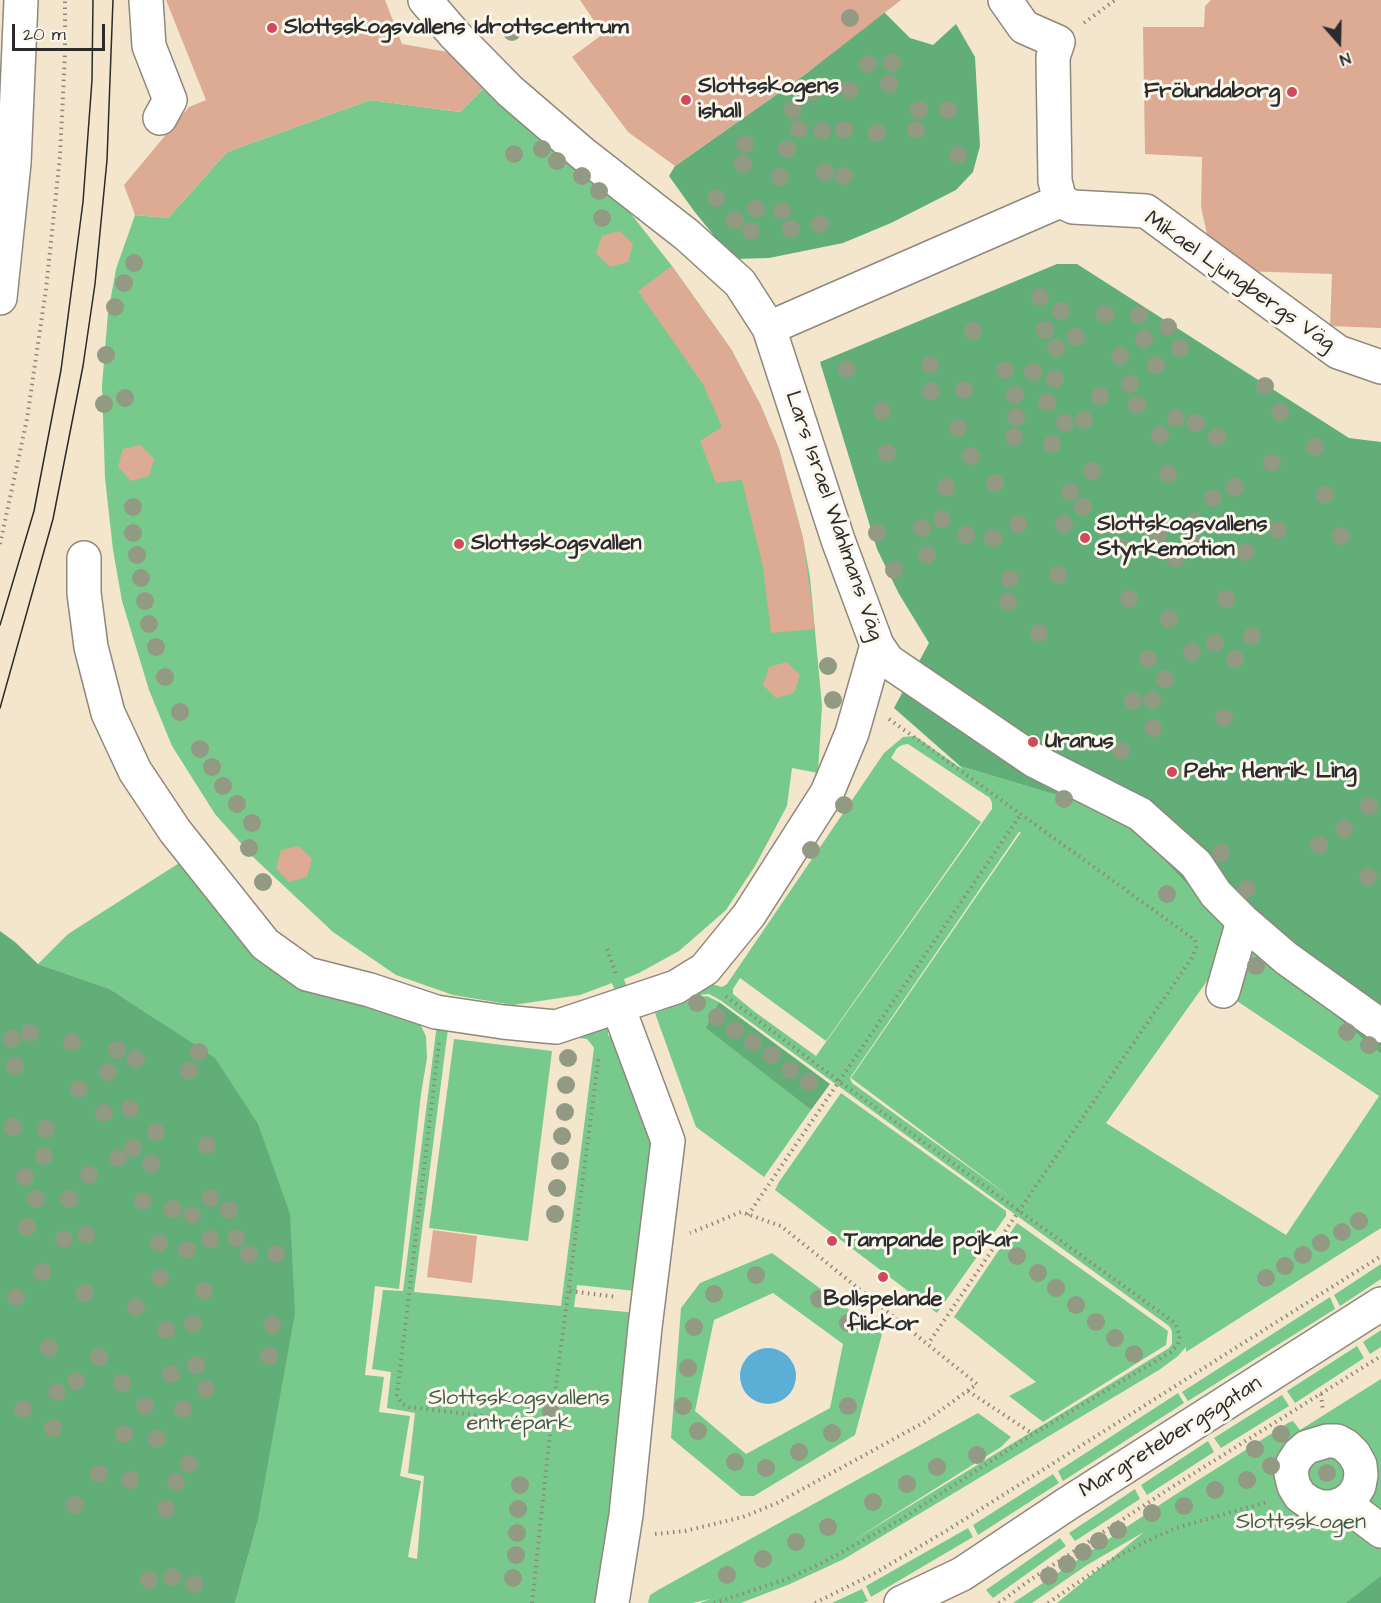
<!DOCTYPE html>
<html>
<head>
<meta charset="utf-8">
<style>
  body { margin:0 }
  #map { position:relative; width:1381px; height:1603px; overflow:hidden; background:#f3e6cc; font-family:"Architects Daughter",sans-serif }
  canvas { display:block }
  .north { position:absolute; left:1309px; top:12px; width:60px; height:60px; -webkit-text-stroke:4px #fbf7ec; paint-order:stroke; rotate:160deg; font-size:16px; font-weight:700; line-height:24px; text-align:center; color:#2b2b2b }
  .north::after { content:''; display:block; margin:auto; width:21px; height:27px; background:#2b2b2b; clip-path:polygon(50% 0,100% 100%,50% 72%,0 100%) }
  .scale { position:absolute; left:12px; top:24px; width:93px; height:27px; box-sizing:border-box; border:3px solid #2b2b2b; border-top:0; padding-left:8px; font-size:18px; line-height:21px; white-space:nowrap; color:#2b2b2b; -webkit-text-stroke:4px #fbf7ec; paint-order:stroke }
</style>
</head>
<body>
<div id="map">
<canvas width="1381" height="1603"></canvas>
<div class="north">N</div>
<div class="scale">20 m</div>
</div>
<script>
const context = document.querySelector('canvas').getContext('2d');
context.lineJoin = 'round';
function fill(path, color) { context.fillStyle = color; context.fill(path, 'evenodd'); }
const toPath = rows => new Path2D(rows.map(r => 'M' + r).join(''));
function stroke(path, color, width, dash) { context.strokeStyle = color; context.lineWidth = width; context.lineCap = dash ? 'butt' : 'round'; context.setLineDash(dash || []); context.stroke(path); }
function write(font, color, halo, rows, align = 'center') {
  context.font = font + ' "Architects Daughter",sans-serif'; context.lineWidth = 6; context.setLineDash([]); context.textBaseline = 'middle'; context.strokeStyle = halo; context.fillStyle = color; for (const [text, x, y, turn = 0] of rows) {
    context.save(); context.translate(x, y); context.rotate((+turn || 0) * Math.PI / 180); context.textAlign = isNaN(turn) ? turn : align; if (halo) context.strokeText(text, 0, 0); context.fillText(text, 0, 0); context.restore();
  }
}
fill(toPath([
  [483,89,551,133,617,196,672,266,731,349,760,404,779,449,803,538,810,577,822,706,818,773,792,768,787,806,755,866,726,910,679,951,639,973,624,979,633,1006,708,983,722,987,727,984,884,753,903,737,915,736,962,769,960,766,1096,807,1128,822,1219,918,1381,1054,1381,1228,1186,1352,1186,1347,1178,1356,1159,1370,844,1559,790,1584,741,1603,700,1603,710,1599,692,1603,648,1603,650,1595,658,1590,978,1413,1011,1437,1001,1447,849,1543,1169,1348,1172,1344,1172,1331,1169,1326,1042,1234,720,1000,709,994,699,995,611,1028,608,1032,608,1036,613,1033,654,1146,636,1291,577,1285,574,1307,637,1313,598,1603,235,1603,257,1524,157,1020,110,989,38,964,68,934,187,858,228,921,413,1016,420,1024,426,1036,427,1058,421,1094,399,1289,375,1286,365,1375,384,1377,379,1412,410,1416,400,1476,421,1481,408,1557,417,1559,424,1476,408,1473,415,1413,387,1408,391,1372,372,1369,383,1290,403,1291,437,1024,622,1010,612,983,580,995,513,1005,453,995,396,975,333,932,253,857,215,814,172,746,149,690,122,601,113,550,105,478,102,385,108,313,116,269,135,215,168,218,227,152,370,100,460,112],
  [908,744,990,798,992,803,992,809,816,1056,755,1012,733,994,733,989,740,978,826,1041,981,822,891,758,897,748,902,745],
  [1019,832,1021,832,851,1078,1013,1199,852,1083,850,1078],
  [1207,981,1379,1096,1286,1235,1106,1123],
  [448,1029,557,1035,587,1039,592,1045,594,1048,561,1306,414,1292],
  [707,996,719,1002,707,1028,811,1110,764,1177,696,1127,655,1013,696,998],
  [454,1039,552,1051,528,1241,429,1228],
  [841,1093,1006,1211,1006,1216,937,1313,775,1190,779,1182],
  [1017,1223,1168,1331,1166,1345,1043,1422,1009,1396,1036,1382,954,1317],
  [772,1253,882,1334,855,1435,754,1496,741,1496,671,1438,681,1308,700,1283],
  [773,1293,843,1344,830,1408,746,1454,695,1411,714,1320],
  [1381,1264,1381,1279,1340,1306,1334,1295],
  [1330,1297,1335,1309,1188,1401,1182,1392],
  [1381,1330,1381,1347,1370,1354,1363,1342],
  [1357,1346,1364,1358,1295,1403,1287,1391],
  [1381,1379,1381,1603,1057,1603,1144,1532,1087,1565,1032,1603,1013,1603,1170,1498,1288,1423,1293,1421,1300,1430],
  [1178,1393,1184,1403,1063,1481,1058,1471],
  [1282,1395,1289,1406,1221,1448,1214,1438],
  [1208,1441,1214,1452,1147,1495,1141,1485],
  [1053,1474,1059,1483,978,1535,973,1525],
  [1135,1489,1140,1499,1075,1541,1069,1533],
  [968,1528,973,1537,871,1597,866,1586],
  [1060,1538,1066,1546,993,1598,986,1590],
  [862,1589,868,1601,863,1603,832,1603]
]), '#78ca8c');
fill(toPath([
  [881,9,910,38,933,45,956,24,975,57,980,146,973,172,956,190,891,223,843,243,769,258,733,259,694,211,669,176,675,166,807,73],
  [1057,264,1077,264,1349,438,1381,442,1381,1054,1219,918,1128,822,1096,807,960,766,894,708,929,643,899,594,877,549,820,362],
  [0,931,15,942,38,964,110,989,215,1058,258,1124,290,1214,295,1313,257,1524,235,1603,0,1603],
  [719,1002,830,1084,811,1110,706,1028],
  [1381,1576,1381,1603,1346,1603]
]), '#62ae78');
fill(toPath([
  '740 1376a28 28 0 1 1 56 0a28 28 0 1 1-56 0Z'
]), '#5baed6');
fill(toPath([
  [166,0,385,0,402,44,471,56,483,89,460,112,370,100,227,152,168,218,135,215,124,185,189,107,206,100],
  [580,0,901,0,807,73,675,166,628,132,572,57,603,34],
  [1211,0,1381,0,1381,328,1330,326,1332,274,1241,271,1209,243,1201,207,1202,157,1145,154,1143,27,1204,27,1205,6],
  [620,231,633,244,628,262,610,267,596,253,602,236],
  [672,266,731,349,760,404,779,449,803,538,815,629,771,633,763,567,742,480,716,483,700,441,722,427,703,384,638,291],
  [141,445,154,459,149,476,131,481,118,467,123,449],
  [787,662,800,675,794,693,776,698,763,685,769,667],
  [299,846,312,859,307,877,289,882,276,868,281,850],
  [433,1230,477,1236,472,1283,427,1277]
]), '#ddab94');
const minor = toPath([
  [146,0,149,46,170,100,160,118],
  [425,0,455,35,510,91,582,153,687,235,740,283,769,328,1060,201],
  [1005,0,1024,27,1058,42,1053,57,1055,181,1060,201],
  [1060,201,1073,207,1146,211,1338,352,1381,367],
  [769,328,838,540,877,645,888,661,1035,761,1140,814,1196,864,1216,894,1243,921,1286,958,1381,1026],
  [84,558,84,593,91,647,108,713,135,771,175,831,265,944,307,974,370,990,436,1012,503,1022,556,1027,676,987,705,969,749,915,827,793,852,733,877,645],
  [1223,991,1243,921],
  [1327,1441,1337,1441,1346,1446,1354,1454,1360,1465,1361,1475,1359,1486,1353,1496,1344,1503,1333,1507,1321,1507,1310,1503,1300,1496,1294,1486,1291,1474,1293,1463,1299,1454,1307,1447,1327,1441],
  [1344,1503,1381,1531],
  [612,1603,626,1515,645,1327,668,1141,618,1007]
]);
const major = toPath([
  [0,298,14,163,21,0],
  [901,1603,962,1574,1067,1504,1381,1304]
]);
stroke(minor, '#8f887c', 36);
stroke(major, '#8f887c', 36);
stroke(toPath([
  [1084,23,1115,0],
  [0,544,27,419,46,289,60,156,65,54,65,0],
  [889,719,1195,940,1196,947,1193,956,928,1344],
  [607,949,616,974],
  [439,1043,397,1395,402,1404,409,1407,551,1424],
  [748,1215,1021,814],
  [570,1291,617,1297],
  [968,1391,1033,1434],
  [1321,1394,1323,1411],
  [655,1534,685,1531,743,1517,777,1503,923,1423,977,1384,781,1226,741,1212,690,1233],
  [532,1603,551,1424,599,1055],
  [714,1603,787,1579,822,1563,900,1520,1033,1434,1171,1352,1178,1344,1180,1336,1175,1323,840,1082,723,994],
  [815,1603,875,1573,946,1531,1381,1256],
  [999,1603,1030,1580,1172,1487,1381,1356],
  [1048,1603,1111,1560,1143,1543,1176,1528,1267,1502]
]), '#8f887c', 4, [1.5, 4.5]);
stroke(minor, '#fff', 33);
stroke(major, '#fff', 33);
stroke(toPath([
  [0,625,34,511,61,370,83,202,92,80,93,0],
  [0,708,53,519,83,366,95,284,107,160,113,0]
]), '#2b2b2b', 1.5);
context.fillStyle = '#929a83';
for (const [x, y] of [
  [850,18],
  [512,32],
  [892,63],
  [868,64],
  [889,84],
  [849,90],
  [811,92],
  [793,110],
  [919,110],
  [948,110],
  [799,129],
  [844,130],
  [916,130],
  [822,131],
  [877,133],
  [745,144],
  [542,149],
  [787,149],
  [514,154],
  [958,155],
  [557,161],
  [743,164],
  [825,172],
  [582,176],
  [844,176],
  [780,177],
  [599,191],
  [716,198],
  [756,209],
  [782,211],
  [602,218],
  [735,220],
  [820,224],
  [791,229],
  [751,231],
  [134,263],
  [124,283],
  [1040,297],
  [115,307],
  [1061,311],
  [1105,314],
  [1139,315],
  [1168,327],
  [1045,330],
  [973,331],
  [1076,337],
  [1144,339],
  [1056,348],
  [1180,348],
  [106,355],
  [1120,356],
  [930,365],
  [1156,365],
  [847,369],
  [1005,370],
  [1033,372],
  [1055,379],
  [1130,384],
  [1265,386],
  [964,390],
  [931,391],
  [1015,395],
  [1100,396],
  [125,398],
  [1047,402],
  [104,404],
  [1137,405],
  [882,411],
  [1280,412],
  [1016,417],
  [1176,418],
  [1084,420],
  [1065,423],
  [1196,423],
  [958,428],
  [1160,435],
  [1014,437],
  [1217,437],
  [1052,444],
  [1315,447],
  [887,453],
  [971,456],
  [1272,463],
  [1092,471],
  [1168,474],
  [995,483],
  [946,487],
  [1235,487],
  [1070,492],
  [1325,495],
  [1213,498],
  [133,507],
  [1083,507],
  [942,519],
  [1194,522],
  [1018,524],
  [1064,524],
  [922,528],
  [1278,530],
  [133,533],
  [877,533],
  [966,535],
  [1158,535],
  [1341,536],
  [993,538],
  [1191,542],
  [1121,547],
  [1246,552],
  [137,555],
  [927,555],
  [1176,559],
  [894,570],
  [1058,575],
  [141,578],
  [1010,579],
  [1129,599],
  [1226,599],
  [145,601],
  [1008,602],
  [1169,619],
  [149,624],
  [1039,633],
  [1252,636],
  [1215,643],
  [156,647],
  [1192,652],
  [1148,659],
  [1235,659],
  [828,666],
  [165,677],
  [1165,679],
  [833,700],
  [1152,700],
  [1133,701],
  [180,712],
  [1224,718],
  [1153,728],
  [200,749],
  [1121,751],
  [212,767],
  [223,786],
  [1064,799],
  [237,804],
  [844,805],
  [1369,806],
  [252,823],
  [1344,829],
  [1319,845],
  [249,848],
  [811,850],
  [1221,853],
  [1368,877],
  [263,882],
  [1247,889],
  [1167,894],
  [1256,966],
  [697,1003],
  [717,1017],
  [735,1030],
  [1347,1032],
  [30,1033],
  [12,1039],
  [72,1042],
  [753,1042],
  [1369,1045],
  [117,1050],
  [199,1052],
  [772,1055],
  [568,1058],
  [136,1059],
  [15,1066],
  [790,1070],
  [189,1071],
  [108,1072],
  [809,1082],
  [566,1085],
  [79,1089],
  [130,1109],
  [565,1112],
  [104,1113],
  [13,1127],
  [46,1129],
  [156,1132],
  [562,1136],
  [207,1145],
  [133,1148],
  [44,1156],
  [118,1158],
  [560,1161],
  [151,1164],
  [89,1175],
  [25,1177],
  [557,1188],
  [211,1198],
  [36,1199],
  [69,1199],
  [143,1201],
  [173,1209],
  [229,1210],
  [555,1214],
  [192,1215],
  [1359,1221],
  [27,1227],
  [1342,1232],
  [86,1235],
  [236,1238],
  [64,1239],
  [210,1239],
  [159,1243],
  [1321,1243],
  [187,1250],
  [249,1254],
  [276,1254],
  [1303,1255],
  [1017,1256],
  [1285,1266],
  [42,1272],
  [1038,1273],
  [756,1275],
  [160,1278],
  [1266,1278],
  [1056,1288],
  [204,1291],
  [85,1293],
  [714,1294],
  [16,1297],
  [819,1299],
  [1076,1305],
  [136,1307],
  [1096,1322],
  [848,1323],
  [193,1324],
  [272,1325],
  [694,1327],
  [166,1330],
  [1115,1338],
  [49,1348],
  [1134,1354],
  [269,1356],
  [99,1357],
  [196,1365],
  [688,1368],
  [171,1374],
  [76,1381],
  [122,1383],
  [206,1389],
  [57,1392],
  [145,1406],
  [683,1406],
  [848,1406],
  [23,1409],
  [183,1409],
  [551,1412],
  [53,1428],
  [698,1431],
  [832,1433],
  [124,1434],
  [1281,1434],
  [157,1439],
  [1255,1449],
  [799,1452],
  [977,1455],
  [735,1462],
  [189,1464],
  [1271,1466],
  [937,1467],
  [766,1468],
  [1327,1473],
  [99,1474],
  [130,1480],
  [1247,1480],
  [176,1482],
  [907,1484],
  [520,1485],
  [1215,1490],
  [873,1502],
  [75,1505],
  [1184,1506],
  [166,1509],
  [518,1509],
  [1152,1513],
  [828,1527],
  [1118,1530],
  [517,1533],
  [1099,1541],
  [796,1542],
  [1083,1552],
  [516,1555],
  [763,1559],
  [1067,1564],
  [727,1575],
  [1049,1576],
  [172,1577],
  [513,1578],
  [149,1580],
  [194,1584]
]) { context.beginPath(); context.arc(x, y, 9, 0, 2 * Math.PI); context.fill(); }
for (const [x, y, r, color] of [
  [272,28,6,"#d1495b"],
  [1292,92,6,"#d1495b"],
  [686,100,6,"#d1495b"],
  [1085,538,6,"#d1495b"],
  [459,544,6,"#d1495b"],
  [1033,742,6,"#d1495b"],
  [1172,772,6,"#d1495b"],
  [832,1241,6,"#d1495b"],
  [883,1277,6,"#d1495b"]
]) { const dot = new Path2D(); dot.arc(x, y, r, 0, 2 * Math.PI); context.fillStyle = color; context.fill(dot); stroke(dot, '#fbf7ec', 2); }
write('bold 22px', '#2b2b2b', '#fbf7ec', [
  ["Slottsskogsvallens Idrottscentrum",284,28],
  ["Slottsskogens",698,87],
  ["ishall",698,112],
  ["Frölundaborg",1280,92,"right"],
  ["Slottskogsvallens",1097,525],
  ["Styrkemotion",1097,550],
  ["Slottsskogsvallen",471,544],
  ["Uranus",1045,742],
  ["Pehr Henrik Ling",1184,772],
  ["Tampande pojkar",844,1241],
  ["Bollspelande",883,1300,"center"],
  ["flickor",883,1325,"center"]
], 'left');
write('22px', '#2b2b2b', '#fbf7ec', [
  ["Mikael Ljungbergs Väg",1239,282,35],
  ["Lars Israel Wahlmans Väg",833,516,71],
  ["Margretebergsgatan",1171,1438,-32]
]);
write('22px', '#425b48', '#fbf7ec', [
  ["Slottsskogsvallens",519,1399],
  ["entrépark",519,1424],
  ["Slottsskogen",1301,1523]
]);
</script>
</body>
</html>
